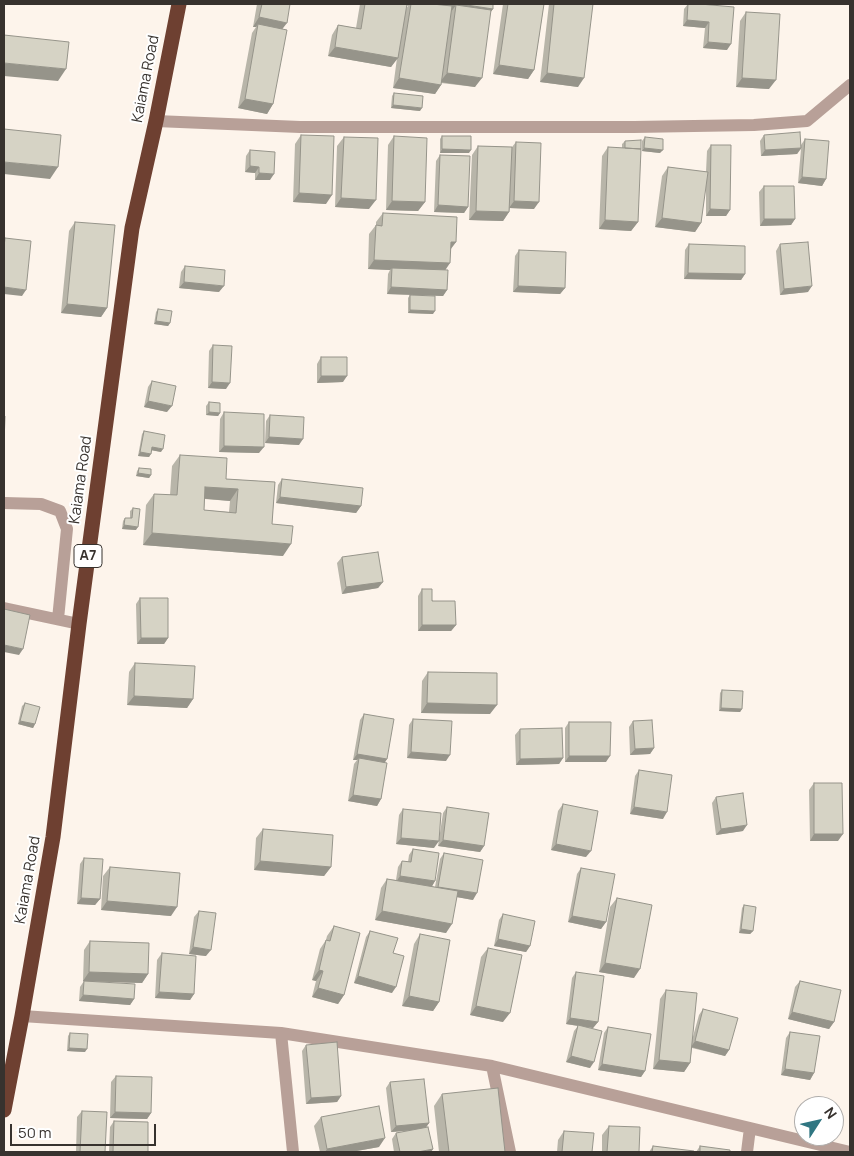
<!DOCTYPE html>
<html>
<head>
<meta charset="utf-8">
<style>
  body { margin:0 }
  #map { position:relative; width:854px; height:1156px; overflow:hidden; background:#fdf4eb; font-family:Manrope,sans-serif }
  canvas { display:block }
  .frame { position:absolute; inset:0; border:5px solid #37322e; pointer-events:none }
  .north { position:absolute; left:794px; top:1096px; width:50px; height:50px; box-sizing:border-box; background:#fff; border:1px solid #afadab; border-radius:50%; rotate:55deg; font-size:14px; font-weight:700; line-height:20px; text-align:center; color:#37322e }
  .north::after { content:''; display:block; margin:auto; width:18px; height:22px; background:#307682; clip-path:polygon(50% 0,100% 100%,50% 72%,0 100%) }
  .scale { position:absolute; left:10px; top:1124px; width:146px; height:22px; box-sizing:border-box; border:2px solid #37322e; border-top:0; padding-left:6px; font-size:15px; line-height:18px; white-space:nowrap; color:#37322e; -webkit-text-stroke:4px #fff; paint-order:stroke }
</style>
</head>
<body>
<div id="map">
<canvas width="854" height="1156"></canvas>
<div class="frame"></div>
<div class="north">N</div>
<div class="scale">50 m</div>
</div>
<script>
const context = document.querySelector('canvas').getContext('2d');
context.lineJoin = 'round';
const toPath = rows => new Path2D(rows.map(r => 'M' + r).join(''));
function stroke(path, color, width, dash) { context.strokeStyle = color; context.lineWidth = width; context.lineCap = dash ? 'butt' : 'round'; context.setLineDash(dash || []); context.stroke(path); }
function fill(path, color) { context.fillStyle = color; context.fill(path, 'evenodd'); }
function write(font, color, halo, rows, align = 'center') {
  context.font = font + ' Manrope,sans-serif'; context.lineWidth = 4; context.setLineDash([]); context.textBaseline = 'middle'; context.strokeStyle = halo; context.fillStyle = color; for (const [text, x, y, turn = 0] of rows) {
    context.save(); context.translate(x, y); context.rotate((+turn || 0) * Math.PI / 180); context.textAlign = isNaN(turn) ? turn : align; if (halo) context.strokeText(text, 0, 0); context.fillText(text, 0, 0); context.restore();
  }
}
stroke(toPath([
  [156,121,300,127,634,127,754,125,807,121,850,85],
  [4,503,41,504,60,511,67,529,58,619],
  [4,608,79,624],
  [22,1016,281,1033,492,1066,850,1152],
  [281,1033,293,1152],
  [492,1066,510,1152],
  [747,1152,750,1128]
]), '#b8a098', 12);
stroke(toPath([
  [4,1110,22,1016,53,837,79,624,132,228,156,121,179,4]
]), '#6e4031', 15);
fill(toPath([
  [257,4,290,4,282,29,273,104,267,114,238,108,252,33,256,27,253,27],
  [360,4,407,4,406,9,408,6,407,6,408,4,493,4,493,9,490,12,475,87,441,83,441,85,435,94,393,88,397,58,391,67,328,56,332,35,338,25,356,28],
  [503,4,544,4,534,70,528,79,493,74],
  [549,4,593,4,578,87,540,82],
  [688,4,700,4,727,50,703,48,705,28,683,26,684,9],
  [746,12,769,89,736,87,740,21],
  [394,93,420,111,391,108,392,96],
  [301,135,326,204,293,202,295,144],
  [764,135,801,145,805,139,826,179,822,186,798,183,801,149,797,154,761,156,760,141],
  [394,136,425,202,418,211,386,210,388,145],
  [442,136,469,153,440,153,440,139],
  [344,137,369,209,335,207,337,146],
  [645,137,660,153,642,151,642,141],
  [625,141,640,150,638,222,631,231,599,229,602,156,608,147,622,148,622,144],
  [516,142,534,209,510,208,509,212,503,221,469,220,472,155,478,146,512,147],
  [711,145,730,210,726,216,706,216,706,183,701,223,695,232,655,227,662,176,668,167,706,172,707,151],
  [250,150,270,180,255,180,255,173,245,172,246,156],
  [440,155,468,207,464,213,434,212,436,161],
  [764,186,795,219,791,225,760,226,759,192],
  [383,213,456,242,451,249,445,270,447,290,443,296,387,294,388,274,390,270,368,269,369,234,376,225,376,222],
  [75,222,107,308,101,317,61,313,69,231],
  [689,244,745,274,741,280,684,279,685,250],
  [780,244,808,292,780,295,776,251],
  [519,250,565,288,560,294,513,292,515,256],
  [185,266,219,292,179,288,181,272],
  [410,295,433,314,408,313,408,298],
  [158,309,170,323,168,326,154,324,156,312],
  [213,345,226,389,208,388,209,351],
  [321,357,343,382,317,383,317,364],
  [152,381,167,412,144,407,148,387],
  [209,402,220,413,218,416,206,415,206,406],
  [224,412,259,453,219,452,220,419],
  [270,415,299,445,265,443,266,421],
  [144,431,161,452,152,450,149,457,138,456,142,434],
  [180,455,226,479,275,482,272,524,283,556,143,545,146,505,154,494,170,495,172,466],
  [205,499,230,501,229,512,204,510],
  [139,468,151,475,149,478,136,476,137,471],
  [282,479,361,506,356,513,276,503,278,485],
  [133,508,136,530,122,529,123,521,125,518,130,518,130,511],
  [342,557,383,582,378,588,342,594,337,563],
  [422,589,456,625,451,631,418,631,418,596],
  [140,598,168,638,164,644,137,644,136,604],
  [135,663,193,699,187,708,127,705,129,672],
  [428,672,490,714,421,713,422,681],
  [722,690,742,709,740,712,719,711,720,693],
  [25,703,35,724,33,728,18,724,22,706],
  [364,714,387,759,385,762,381,799,377,806,348,801,354,764,357,760,353,760,360,720],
  [413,719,446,761,407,758,409,725],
  [633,721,654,748,650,754,630,755,629,727],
  [569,722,606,762,565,762,565,728],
  [520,729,563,758,559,764,516,765,515,735],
  [639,770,663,819,630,814,635,776],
  [814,783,838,841,810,841,809,790],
  [716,797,743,831,716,835,712,803],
  [563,804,586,857,551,850,558,811],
  [447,807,484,846,480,852,438,846,443,813],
  [403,809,434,848,396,844,399,815],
  [263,829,331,867,324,876,254,870,256,838],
  [413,849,435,881,432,886,435,887,440,859,444,853,473,900,457,897,446,933,375,920,381,888,387,879,396,880,398,867,402,861,408,862,409,855],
  [84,858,100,899,95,905,77,904,80,864],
  [110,867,171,916,101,910,103,876],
  [581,868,606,922,601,929,568,922,577,874],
  [617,898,634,978,599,972,610,907],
  [744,905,753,931,750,934,739,933,742,908],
  [199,911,206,956,189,954,194,917],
  [503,914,530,946,526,952,494,946,499,920],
  [334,926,344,995,338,1004,312,997,316,981,312,980,320,949,326,940,327,936],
  [370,931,393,953,392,993,354,983,366,937],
  [420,934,439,1002,433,1011,402,1006,414,944],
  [90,941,148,974,142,983,94,982,134,999,130,1005,79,1001,80,987,84,981,83,981,84,950],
  [488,948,503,1022,470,1015,481,957],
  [162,953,194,994,190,1000,155,998,157,960],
  [576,972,598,1022,593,1028,587,1027,590,1068,566,1062,574,1031,578,1026,566,1024,572,978],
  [800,981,834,1022,829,1029,788,1019,795,987],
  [666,990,692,1040,699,1015,703,1009,729,1050,725,1056,692,1048,690,1063,684,1072,653,1069,660,999],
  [608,1027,645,1071,641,1077,598,1070,604,1033],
  [790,1032,814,1073,810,1080,781,1075,786,1038],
  [70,1033,85,1052,67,1051,68,1036],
  [306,1045,341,1096,337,1102,306,1104,302,1051],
  [116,1076,151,1113,147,1119,110,1118,111,1082],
  [390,1082,429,1123,426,1127,433,1149,431,1152,394,1152,392,1139,396,1133,408,1131,391,1132,386,1088],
  [442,1094,505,1152,439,1152,434,1106],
  [82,1111,105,1152,76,1152,77,1117],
  [321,1117,379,1147,351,1152,320,1152,314,1126],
  [114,1121,148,1152,109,1152,110,1127],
  [609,1126,639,1152,602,1152,602,1135],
  [564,1131,592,1152,557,1152,558,1140],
  [653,1146,694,1152,649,1152],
  [700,1146,730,1152,696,1152]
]), '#b8b5a9');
fill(toPath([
  [411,4,460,4,493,9,486,18,456,5,451,12],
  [259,17,287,23,280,32,258,24,256,27,253,27],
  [687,20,709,22,705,28,683,26],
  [708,42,731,44,727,50,703,48],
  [335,47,398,58,391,67,328,56],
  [4,63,66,69,58,81,4,76],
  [499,65,534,70,528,79,493,74],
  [447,73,482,78,475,87,440,82],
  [547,73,584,78,578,87,540,82],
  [399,78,441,85,435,94,393,88],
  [742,78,776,80,769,89,736,87],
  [245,99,273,104,267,114,238,108],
  [393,105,422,108,420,111,391,108],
  [644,148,663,150,660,153,642,151],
  [801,148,797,154,761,156,765,150],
  [442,149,471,150,469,153,440,153],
  [4,162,58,167,50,179,4,174],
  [250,166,259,167,255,173,245,172],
  [259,173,274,174,270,180,255,180],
  [802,177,826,179,822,186,798,183],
  [299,193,332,195,326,204,293,202],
  [341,198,376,200,369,209,335,207],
  [392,201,425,202,418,211,386,210],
  [514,201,539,202,534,209,509,208],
  [438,205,468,207,464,213,434,212],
  [710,209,730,210,726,216,706,216],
  [476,211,509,212,503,221,469,220],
  [662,218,701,223,695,232,655,227],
  [764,219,795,219,791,225,760,226],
  [605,220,638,222,631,231,599,229],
  [451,242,456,242,449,251],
  [374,260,450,263,444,272,392,268,390,270,368,269],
  [688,273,745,274,741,280,684,279],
  [184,282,224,286,219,292,179,288],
  [518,286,565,288,560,294,513,292],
  [812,286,808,292,780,295,784,289],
  [4,287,26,290,22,296,4,294],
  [391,287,447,290,443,296,387,294],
  [67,304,107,308,101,317,61,313],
  [410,310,435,311,433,314,408,313],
  [156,321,170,323,168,326,154,324],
  [321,376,347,376,343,382,317,383],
  [212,382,230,383,226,389,208,388],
  [148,401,172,406,167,412,144,407],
  [209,412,220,413,218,416,206,415],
  [269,437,303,439,299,445,265,443],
  [224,446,264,447,259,453,219,452],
  [152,447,163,449,161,452,150,450],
  [140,452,151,454,149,457,138,456],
  [138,473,151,475,149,478,136,476],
  [205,487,238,489,230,501,197,498],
  [280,497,361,506,356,513,276,503],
  [124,525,138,527,136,530,122,529],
  [152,533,291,544,283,556,143,545],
  [383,582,378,588,342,594,346,587],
  [422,625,456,625,451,631,418,631],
  [141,638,168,638,164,644,137,644],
  [4,645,23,649,19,655,4,652],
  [134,696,193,699,187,708,127,705],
  [427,703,497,705,490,714,421,713],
  [721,708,742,709,740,712,719,711],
  [20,721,35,724,33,728,18,724],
  [654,748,650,754,630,755,635,749],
  [411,752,450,755,446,761,407,758],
  [357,754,387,759,383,765,359,758,357,760,353,760],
  [569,756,610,756,606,762,565,762],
  [563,758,559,764,516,765,520,759],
  [353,795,381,799,377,806,348,801],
  [634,807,667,812,663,819,630,814],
  [747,825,743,831,716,835,721,829],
  [814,834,843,834,838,841,810,841],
  [401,838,439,841,434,848,396,844],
  [443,840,484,846,480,852,438,846],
  [556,844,591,851,586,857,551,850],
  [260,861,331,867,324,876,254,870],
  [400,876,435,881,431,888,396,882],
  [438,887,477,893,473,900,434,893],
  [81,898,100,899,95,905,77,904],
  [107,901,177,907,171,916,101,910],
  [382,911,452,924,446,933,375,920],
  [572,916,606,922,601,929,568,922],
  [741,929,753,931,750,934,739,933],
  [498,939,530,946,526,952,494,946],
  [193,947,211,950,206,956,189,954],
  [605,963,640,969,634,978,599,972],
  [319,970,323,971,316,981,312,980],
  [89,972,148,974,142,983,83,981],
  [358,976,396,987,392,993,354,983],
  [318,988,344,995,338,1004,312,997],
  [159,992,194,994,190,1000,155,998],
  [83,995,134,999,130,1005,79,1001],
  [409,996,439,1002,433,1011,402,1006],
  [476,1006,510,1013,503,1022,470,1015],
  [792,1012,834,1022,829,1029,788,1019],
  [570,1018,598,1022,593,1028,566,1024],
  [695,1041,729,1050,725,1056,691,1047],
  [69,1048,87,1049,85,1052,67,1051],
  [571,1056,594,1062,590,1068,566,1062],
  [659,1060,690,1063,684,1072,653,1069],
  [602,1064,645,1071,641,1077,598,1070],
  [785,1069,814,1073,810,1080,781,1075],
  [341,1096,337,1102,306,1104,311,1098],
  [115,1112,151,1113,147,1119,110,1118],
  [429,1123,425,1129,391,1132,396,1126],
  [385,1138,379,1147,351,1152,325,1152,327,1149],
  [433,1149,431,1152,418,1152]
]), '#96948a');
const building = toPath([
  [262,4,290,4,287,23,259,17,262,4],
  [365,4,407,4,398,58,335,47,338,25,361,29,365,4],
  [411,4,432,4,452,6,441,85,399,78,411,4],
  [460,4,493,4,493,9,460,4],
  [508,4,544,4,534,70,499,65,508,4],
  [554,4,593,4,584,78,547,73,554,4],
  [688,4,700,4,734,7,731,44,708,42,709,22,687,20,688,4],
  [456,5,491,10,482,78,447,73,456,5],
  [746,12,780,14,776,80,742,78,746,12],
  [258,24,287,30,273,104,245,99,258,24],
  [4,35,69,42,66,69,4,63,4,35],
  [394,93,423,96,422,108,393,105,394,93],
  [4,129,61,135,58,167,4,162,4,129],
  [800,132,801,148,765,150,764,135,800,132],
  [301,135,334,136,332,195,299,193,301,135],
  [394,136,427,138,425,202,392,201,394,136],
  [442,136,471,136,471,150,442,149,442,136],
  [344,137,378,138,376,200,341,198,344,137],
  [645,137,663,139,663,150,644,148,645,137],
  [805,139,829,141,826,179,802,177,805,139],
  [641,140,641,149,625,148,625,141,641,140],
  [516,142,541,143,539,202,514,201,516,142],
  [711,145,731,145,730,210,710,209,711,145],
  [478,146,512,147,509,212,476,211,478,146],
  [608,147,641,149,638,222,605,220,608,147],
  [250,150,275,152,274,174,259,173,259,167,250,166,250,150],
  [440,155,470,156,468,207,438,205,440,155],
  [668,167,708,172,701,223,662,218,668,167],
  [764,186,794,186,795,219,764,219,764,186],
  [383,213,457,217,456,242,451,242,450,263,374,260,376,225,382,226,383,213],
  [75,222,115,225,107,308,67,304,75,222],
  [5,238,31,241,26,290,4,287,4,247,5,238],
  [808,242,812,286,784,289,780,244,808,242],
  [689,244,745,246,745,274,688,273,689,244],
  [519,250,566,252,565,288,518,286,519,250],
  [185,266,225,270,224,286,184,282,185,266],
  [392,268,448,270,447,290,391,287,392,268],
  [410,295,435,296,435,311,410,310,410,295],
  [158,309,172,311,170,323,156,321,158,309],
  [213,345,232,346,230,383,212,382,213,345],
  [321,357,347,357,347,376,321,376,321,357],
  [152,381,176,386,172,406,148,401,152,381],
  [209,402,220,403,220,413,209,412,209,402],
  [224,412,264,414,264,447,224,446,224,412],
  [270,415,304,417,303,439,269,437,270,415],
  [4,416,5,416,4,444,4,416],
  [144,431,165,435,163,449,152,447,151,454,140,452,144,431],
  [180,455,227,458,226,479,275,482,272,524,293,526,291,544,152,533,154,494,177,495,180,455],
  [205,487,238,489,236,513,204,510,205,487],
  [139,468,151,469,151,475,138,473,139,468],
  [282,479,363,488,361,506,280,497,282,479],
  [133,508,140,509,138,527,124,525,125,518,132,518,133,508],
  [378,552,383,582,346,587,342,557,378,552],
  [422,589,432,589,432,601,455,601,456,625,422,625,422,589],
  [140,598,168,598,168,638,141,638,140,598],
  [4,609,30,615,23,649,4,645,4,609],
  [135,663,195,666,193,699,134,696,135,663],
  [428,672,497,673,497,705,427,703,428,672],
  [722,690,743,691,742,709,721,708,722,690],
  [25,703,40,707,35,724,20,721,25,703],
  [364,714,394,719,387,759,357,754,364,714],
  [413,719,452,721,450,755,411,752,413,719],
  [652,720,654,748,635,749,633,721,652,720],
  [569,722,611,722,610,756,569,756,569,722],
  [562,728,563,758,520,759,520,729,562,728],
  [359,758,387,763,381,799,353,795,359,758],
  [639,770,672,775,667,812,634,807,639,770],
  [814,783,842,783,843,834,814,834,814,783],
  [743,793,747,825,721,829,716,797,743,793],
  [563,804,598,811,591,851,556,844,563,804],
  [447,807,489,813,484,846,443,840,447,807],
  [403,809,441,813,439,841,401,838,403,809],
  [263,829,333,835,331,867,260,861,263,829],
  [413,849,439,853,435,881,400,876,402,861,411,862,413,849],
  [444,853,483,860,477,893,438,887,444,853],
  [84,858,103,859,100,899,81,898,84,858],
  [110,867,180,873,177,907,107,901,110,867],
  [581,868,615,874,606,922,572,916,581,868],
  [387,879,458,891,452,924,382,911,387,879],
  [617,898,652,905,640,969,605,963,617,898],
  [744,905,756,907,753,931,741,929,744,905],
  [199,911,216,913,211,950,193,947,199,911],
  [503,914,535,921,530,946,498,939,503,914],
  [334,926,360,933,344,995,318,988,323,971,319,970,326,940,330,941,334,926],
  [370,931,398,938,393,953,404,956,396,987,358,976,370,931],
  [420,934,450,940,439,1002,409,996,420,934],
  [90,941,149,943,148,974,89,972,90,941],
  [488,948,522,955,510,1013,476,1006,488,948],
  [162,953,196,956,194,994,159,992,162,953],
  [576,972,604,976,598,1022,570,1018,576,972],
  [84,981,135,984,134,999,83,995,84,981],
  [800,981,841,990,834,1022,792,1012,800,981],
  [666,990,697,993,690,1063,659,1060,666,990],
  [703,1009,738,1018,729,1050,695,1041,703,1009],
  [578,1025,602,1031,594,1062,571,1056,578,1025],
  [608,1027,651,1034,645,1071,602,1064,608,1027],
  [790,1032,820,1036,814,1073,785,1069,790,1032],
  [70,1033,88,1034,87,1049,69,1048,70,1033],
  [337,1042,341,1096,311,1098,306,1045,337,1042],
  [116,1076,152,1077,151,1113,115,1112,116,1076],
  [424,1079,429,1123,396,1126,390,1082,424,1079],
  [498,1088,505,1152,449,1152,442,1094,498,1088],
  [379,1106,385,1138,327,1149,321,1117,379,1106],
  [82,1111,107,1112,105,1152,80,1152,82,1111],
  [114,1121,148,1122,148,1152,113,1152,114,1121],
  [609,1126,640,1127,639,1152,607,1152,609,1126],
  [428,1127,433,1149,418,1152,400,1152,396,1133,428,1127],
  [564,1131,594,1133,592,1152,562,1152,564,1131],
  [653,1146,694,1151,694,1152,652,1152,653,1146],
  [700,1146,730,1150,730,1152,700,1152,700,1146]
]);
fill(building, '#d6d3c5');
stroke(building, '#96948a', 1);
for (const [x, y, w] of [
  [88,556,28]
]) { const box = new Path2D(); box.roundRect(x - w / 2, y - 11.5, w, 23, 4); context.fillStyle = '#fff'; context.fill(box); stroke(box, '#37322e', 1); }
write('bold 14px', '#37322e', null, [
  ["A7",88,556]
]);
write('15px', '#37322e', '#fff', [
  ["Kaiama Road",146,79,-79],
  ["Kaiama Road",81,480,-82],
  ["Kaiama Road",28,880,-80]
]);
</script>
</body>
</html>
